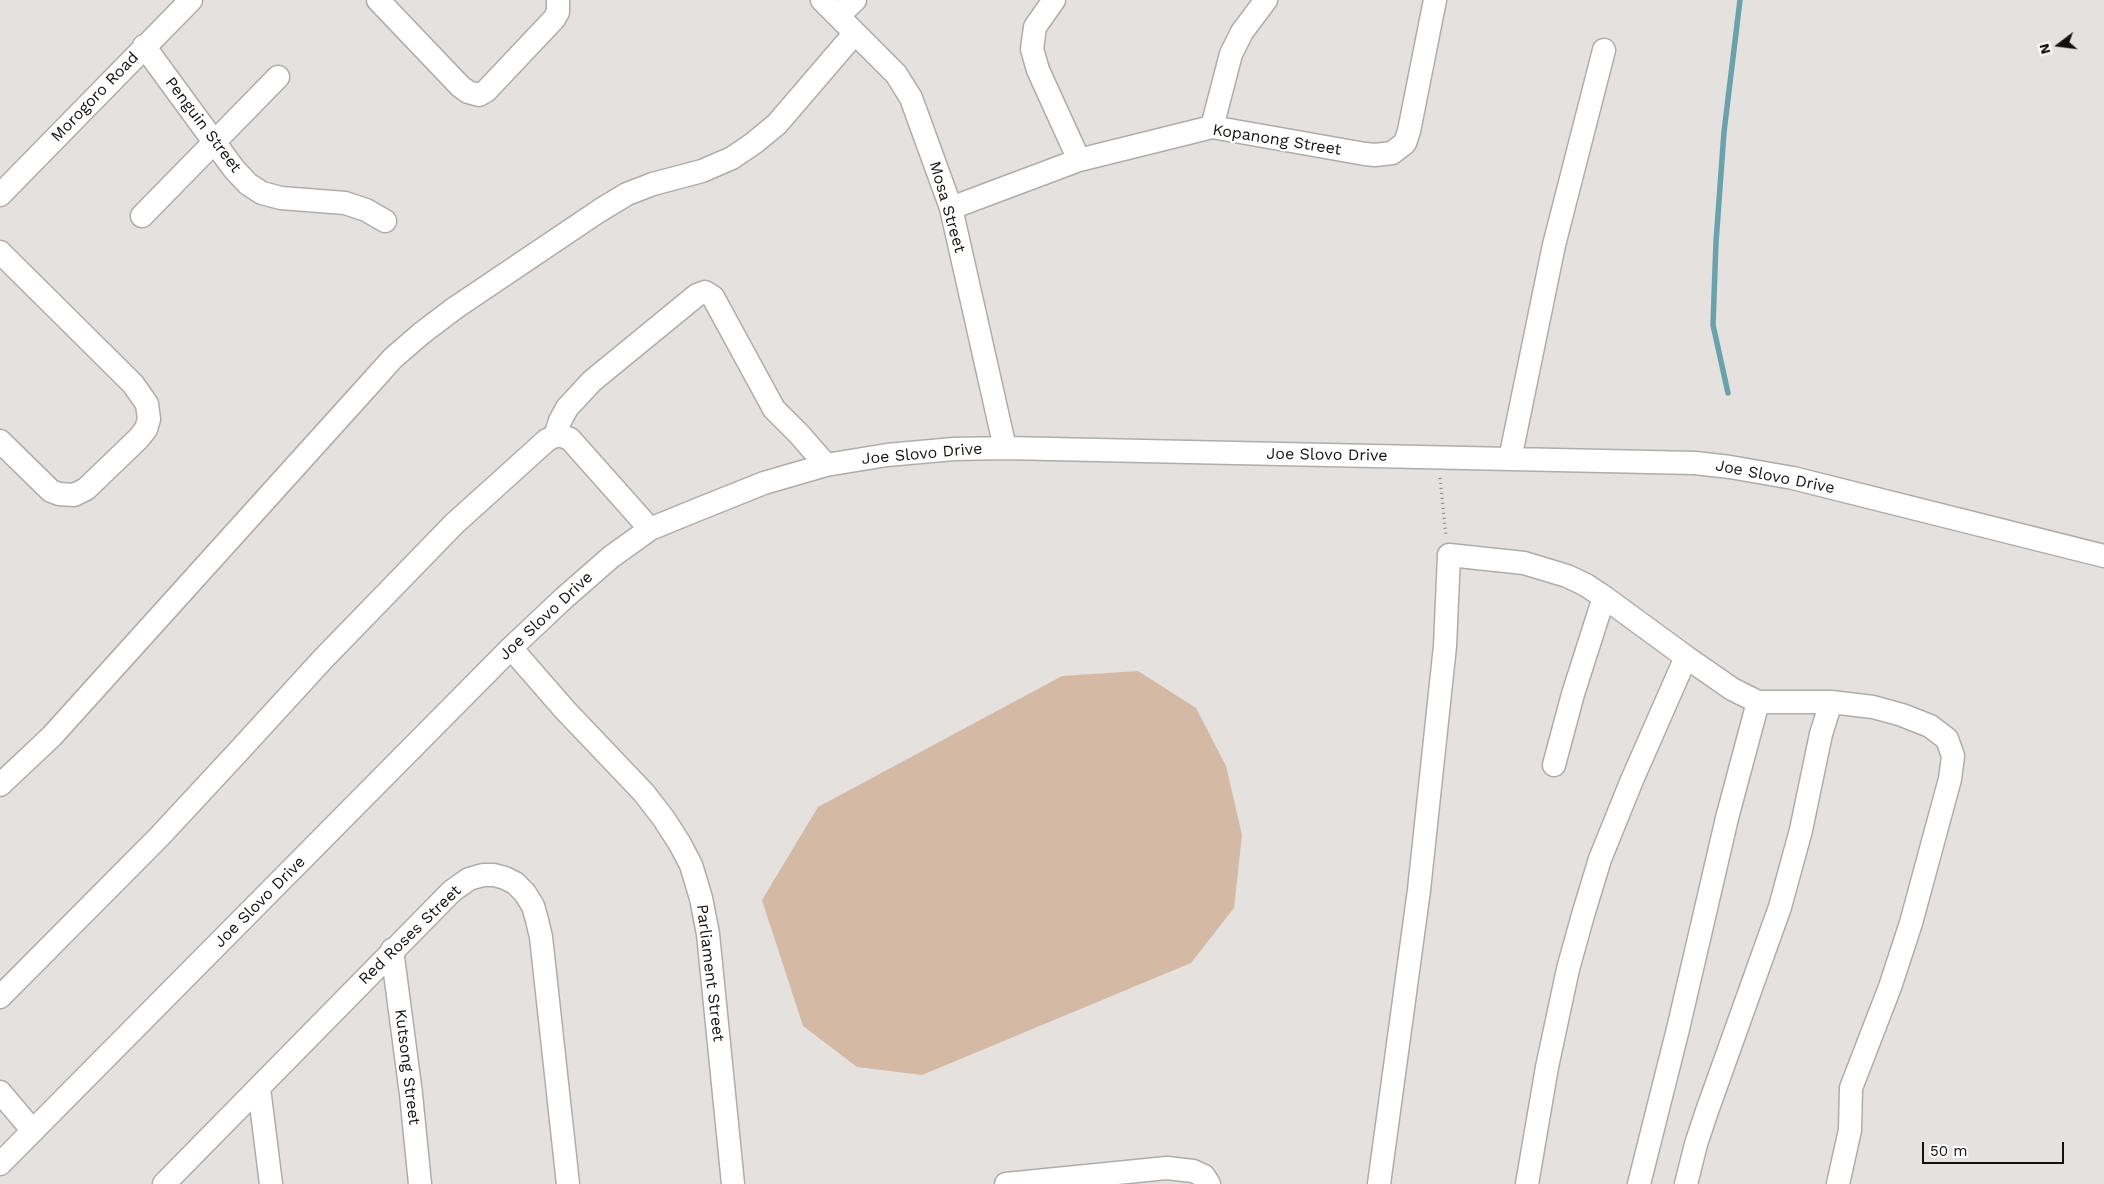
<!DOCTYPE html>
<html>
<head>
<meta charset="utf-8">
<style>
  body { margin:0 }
  #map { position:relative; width:2104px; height:1184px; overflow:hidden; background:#e4e1de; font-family:"Work Sans",sans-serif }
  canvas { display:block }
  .north { position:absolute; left:2034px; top:20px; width:50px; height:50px; -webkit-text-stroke:4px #fff; paint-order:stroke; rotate:255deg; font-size:14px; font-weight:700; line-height:20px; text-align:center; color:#121110 }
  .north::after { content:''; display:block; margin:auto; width:18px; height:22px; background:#121110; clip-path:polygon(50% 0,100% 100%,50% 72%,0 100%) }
  .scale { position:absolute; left:1922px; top:1142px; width:142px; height:22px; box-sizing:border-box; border:2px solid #121110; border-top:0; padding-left:6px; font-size:15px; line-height:18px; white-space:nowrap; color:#121110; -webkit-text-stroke:4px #fff; paint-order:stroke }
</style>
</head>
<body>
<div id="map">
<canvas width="2104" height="1184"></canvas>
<div class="north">N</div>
<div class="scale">50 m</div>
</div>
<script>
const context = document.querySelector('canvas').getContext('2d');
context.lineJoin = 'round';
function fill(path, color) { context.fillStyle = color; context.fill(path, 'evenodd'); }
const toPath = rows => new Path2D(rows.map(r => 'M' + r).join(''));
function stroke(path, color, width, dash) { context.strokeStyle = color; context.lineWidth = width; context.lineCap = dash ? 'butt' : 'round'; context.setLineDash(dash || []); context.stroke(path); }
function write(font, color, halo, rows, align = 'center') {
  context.font = font + ' "Work Sans",sans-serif'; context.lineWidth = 4.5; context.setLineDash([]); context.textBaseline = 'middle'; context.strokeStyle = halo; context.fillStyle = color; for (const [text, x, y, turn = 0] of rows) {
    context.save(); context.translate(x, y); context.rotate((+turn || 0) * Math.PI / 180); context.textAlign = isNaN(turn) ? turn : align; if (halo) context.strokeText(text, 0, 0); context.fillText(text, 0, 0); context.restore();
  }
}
fill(toPath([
  [1138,671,1196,708,1226,766,1242,835,1234,908,1191,963,922,1075,857,1067,803,1026,762,900,818,807,1062,676]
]), '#d4baa4');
stroke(toPath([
  [1728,393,1713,325,1716,242,1724,132,1740,0]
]), '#69a2ac', 5.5);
const minor = toPath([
  [378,0,460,86,468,92,479,95,486,91,554,19,558,12,558,0],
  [822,0,896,74,911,98,951,208,1005,448],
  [1054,0,1035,27,1032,49,1038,70,1079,160],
  [838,16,855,0],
  [144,46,234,169,248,184,262,193,281,198,345,203,366,210,385,221],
  [1212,127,1231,54,1242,32,1266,0],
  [0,195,191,0],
  [951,208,1079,160,1212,127,1365,154,1375,155,1392,153,1405,143,1409,131,1435,0],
  [142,216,278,77],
  [0,252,133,384,147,404,149,419,146,429,139,438,86,489,74,495,59,494,51,491,0,441],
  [555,436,560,421,567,408,592,381,697,295,705,292,713,297,774,409,799,434,826,465],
  [1510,459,1554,245,1604,50],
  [511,648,565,710,644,793,664,819,680,844,691,865,701,898,708,934,733,1184],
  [1554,765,1573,694,1604,597],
  [0,785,52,736,367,387,393,358,422,333,455,308,599,211,627,194,653,184,702,171,732,158,754,143,777,124,855,33],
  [392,950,411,1094,420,1184],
  [0,997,159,837,237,753,323,659,454,524,547,440,555,436,562,436,570,439,650,529],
  [259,1088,271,1184],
  [0,1092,33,1131],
  [0,1164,511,648,563,599,611,557,650,529,699,509,764,483,826,465,887,455,954,449,1005,448,1695,463,1730,467,1793,478,2104,556],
  [164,1184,452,891,469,879,483,875,494,875,505,878,515,883,525,893,533,906,537,920,541,937,568,1184],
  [1006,1184,1167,1168,1193,1171,1204,1176,1209,1184],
  [1379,1184,1419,890,1445,646,1449,555,1524,563,1567,576,1586,585,1604,597,1686,657,1732,689,1758,702,1831,702],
  [1527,1184,1547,1067,1568,969,1583,915,1600,859,1632,780,1686,657],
  [1639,1184,1678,1029,1727,818,1758,702],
  [1686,1184,1696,1144,1707,1111,1780,907,1801,830,1821,734,1831,702,1873,707,1902,715,1930,726,1947,739,1953,756,1950,779,1911,923,1890,987,1851,1088,1850,1130,1838,1184]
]);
stroke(minor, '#b0acaa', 25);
stroke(toPath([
  [1440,478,1446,536]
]), '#848280', 3, [1, 4]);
stroke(minor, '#fff', 22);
write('16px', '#121110', '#fff', [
  ["Morogoro Road",95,97,-46],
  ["Penguin Street",203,125,53],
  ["Kopanong Street",1277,140,9],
  ["Mosa Street",947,207,74],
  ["Joe Slovo Drive",922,454,-5],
  ["Joe Slovo Drive",1327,455,1],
  ["Joe Slovo Drive",1775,477,11],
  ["Joe Slovo Drive",546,616,-43],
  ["Joe Slovo Drive",260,902,-45],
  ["Red Roses Street",410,935,-44],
  ["Parliament Street",710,973,83],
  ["Kutsong Street",407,1067,83]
]);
</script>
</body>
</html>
